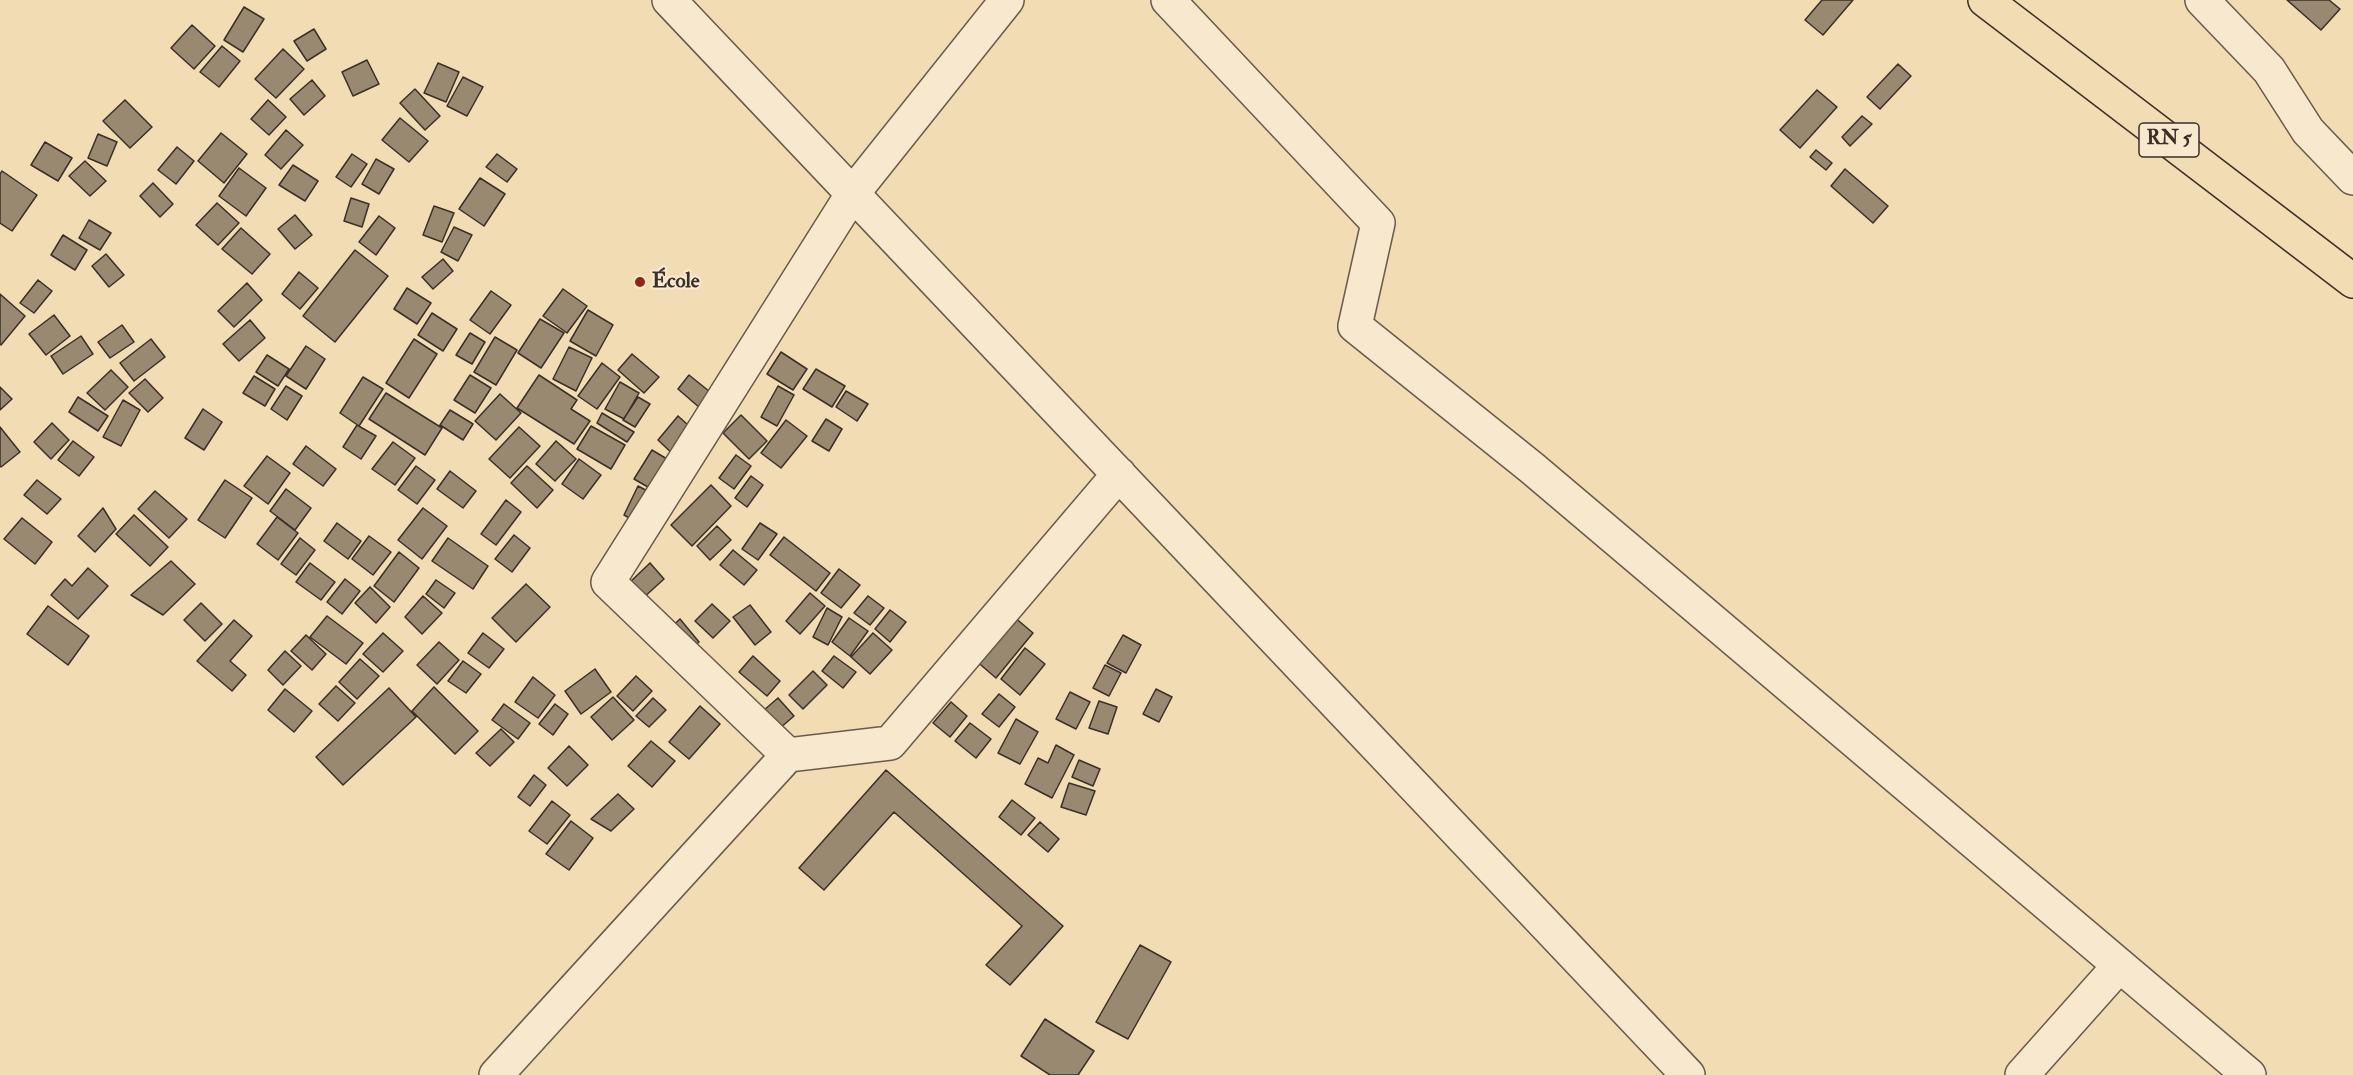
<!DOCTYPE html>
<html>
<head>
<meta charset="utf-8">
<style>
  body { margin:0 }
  canvas { display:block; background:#f2dcb4 }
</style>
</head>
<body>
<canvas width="2353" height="1075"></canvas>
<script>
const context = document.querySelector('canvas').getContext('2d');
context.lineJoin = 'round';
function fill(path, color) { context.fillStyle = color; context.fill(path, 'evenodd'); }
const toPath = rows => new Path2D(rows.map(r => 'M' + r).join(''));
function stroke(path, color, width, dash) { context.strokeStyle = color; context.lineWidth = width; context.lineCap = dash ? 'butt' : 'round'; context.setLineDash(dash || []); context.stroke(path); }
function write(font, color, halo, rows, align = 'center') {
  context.font = font + ' "IM FELL Double Pica",serif'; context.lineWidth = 4.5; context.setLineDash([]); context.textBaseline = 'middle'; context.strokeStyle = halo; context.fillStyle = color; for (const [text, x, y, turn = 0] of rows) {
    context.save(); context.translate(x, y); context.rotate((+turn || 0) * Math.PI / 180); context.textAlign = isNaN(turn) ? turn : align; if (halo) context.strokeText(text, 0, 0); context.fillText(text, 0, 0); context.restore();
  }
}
const building = toPath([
  [1822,0,1853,0,1823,35,1805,20,1822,0],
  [2287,0,2329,0,2340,9,2321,30,2287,0],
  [244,7,264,19,243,52,224,40,244,7],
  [192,25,215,46,194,69,171,48,192,25],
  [314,29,326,49,307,61,294,41,314,29],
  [222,46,240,61,219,87,200,72,222,46],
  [283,49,304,69,276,98,255,79,283,49],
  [367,60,379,84,353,96,342,72,367,60],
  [438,63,459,72,446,102,424,93,438,63],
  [1898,64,1911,76,1880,109,1867,97,1898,64],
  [463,77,483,87,467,116,447,106,463,77],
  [312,80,325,96,304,115,290,99,312,80],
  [415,89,440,116,425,130,400,103,415,89],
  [1817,90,1837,107,1800,148,1780,130,1817,90],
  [125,100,152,127,130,148,103,121,125,100],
  [268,100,286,117,269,135,251,119,268,100],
  [1862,116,1872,124,1850,146,1842,137,1862,116],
  [400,118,428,141,409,162,382,140,400,118],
  [286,130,303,145,281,169,265,155,286,130],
  [221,133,247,154,224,183,198,161,221,133],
  [98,134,117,142,107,166,88,158,98,134],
  [45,142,72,158,58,181,31,165,45,142],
  [177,147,194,161,176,184,158,170,177,147],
  [1816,150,1832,163,1826,170,1810,157,1816,150],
  [352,154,367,164,351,187,336,177,352,154],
  [497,154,517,169,507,182,486,167,497,154],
  [376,159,394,169,379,194,362,184,376,159],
  [85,161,106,181,90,196,69,176,85,161],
  [293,165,318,181,305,201,279,185,293,165],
  [239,168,266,188,246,216,219,196,239,168],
  [1845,169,1888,206,1873,223,1831,186,1845,169],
  [2,171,37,195,12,231,0,223,0,174,2,171],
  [480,178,505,194,484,226,459,209,480,178],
  [153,183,173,204,160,217,140,196,153,183],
  [351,198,369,204,362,227,344,221,351,198],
  [217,203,239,223,218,245,196,225,217,203],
  [434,206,454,213,442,242,423,235,434,206],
  [295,215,312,235,295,249,278,229,295,215],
  [379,216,395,228,376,255,359,242,379,216],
  [89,220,111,233,100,250,79,238,89,220],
  [454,227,472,235,458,261,441,252,454,227],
  [241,228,270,254,252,274,222,249,241,228],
  [63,235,87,250,75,270,51,255,63,235],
  [355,250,388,276,335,342,303,316,355,250],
  [106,254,124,275,109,287,92,266,106,254],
  [443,259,453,271,433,289,422,277,443,259],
  [299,272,318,288,300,309,282,294,299,272],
  [38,280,52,291,34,313,20,303,38,280],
  [247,283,262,300,234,327,218,311,247,283],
  [407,288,431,303,417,324,394,309,407,288],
  [563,289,587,306,567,333,543,316,563,289],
  [491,291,511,305,490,334,470,320,491,291],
  [0,294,25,316,1,345,0,344,0,294],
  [588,310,613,325,596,356,570,341,588,310],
  [432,313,457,329,443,351,418,335,432,313],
  [54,315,70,336,46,355,29,334,54,315],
  [540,319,564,333,541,368,518,353,540,319],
  [250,320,265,338,239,361,223,344,250,320],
  [122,325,134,342,110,358,98,342,122,325],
  [470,333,485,342,472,364,456,355,470,333],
  [81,336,93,354,63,374,51,356,81,336],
  [495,337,517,350,496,385,474,372,495,337],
  [151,339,165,357,134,381,120,363,151,339],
  [414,339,437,354,409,398,386,383,414,339],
  [306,346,325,359,306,389,286,376,306,346],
  [569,347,592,358,576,391,553,379,569,347],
  [781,352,807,369,793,390,767,374,781,352],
  [632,354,659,377,644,393,618,370,632,354],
  [267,355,289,369,278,386,256,372,267,355],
  [602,363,620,377,597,409,578,396,602,363],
  [816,369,845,386,832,407,803,389,816,369],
  [111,370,128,387,105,410,87,393,111,370],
  [470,375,491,388,475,413,454,400,470,375],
  [539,375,577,400,571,409,590,421,574,444,517,408,539,375],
  [689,375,720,400,708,415,678,389,689,375],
  [254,376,275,389,265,406,243,393,254,376],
  [363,377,383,389,359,426,340,413,363,377],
  [145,379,163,398,148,412,129,393,145,379],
  [620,382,639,393,624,419,605,409,620,382],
  [286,386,302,396,287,420,271,409,286,386],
  [778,386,794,395,777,426,761,417,778,386],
  [0,387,12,399,0,410,0,387],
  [846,391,868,404,857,421,836,407,846,391],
  [386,393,442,428,425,455,369,419,386,393],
  [500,394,521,413,496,440,475,421,500,394],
  [78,397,108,416,98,431,69,412,78,397],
  [638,397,650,404,635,427,623,420,638,397],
  [123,400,140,410,121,446,103,437,123,400],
  [203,409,222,422,204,450,185,438,203,409],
  [450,410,473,424,463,440,440,425,450,410],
  [602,413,634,432,627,442,597,423,602,413],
  [741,415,767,441,749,459,723,433,741,415],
  [678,416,698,434,677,458,658,440,678,416],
  [826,419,842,429,829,451,812,441,826,419],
  [786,420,807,436,781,468,761,453,786,420],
  [52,423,69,440,51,459,34,442,52,423],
  [357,425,376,436,361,459,343,447,357,425],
  [591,426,625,445,611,469,577,449,591,426],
  [0,427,20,452,1,467,0,466,0,427],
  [519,427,540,446,510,478,489,459,519,427],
  [73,441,94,457,79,476,58,460,73,441],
  [556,441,576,459,555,481,536,464,556,441],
  [393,442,415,458,395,485,372,469,393,442],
  [306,446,336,469,323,486,293,464,306,446],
  [652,450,677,465,660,494,634,479,652,450],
  [736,455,751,466,734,489,719,478,736,455],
  [267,456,290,473,268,504,244,486,267,456],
  [579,459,601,475,583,499,562,484,579,459],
  [416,466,435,480,417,504,398,490,416,466],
  [527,466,553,490,537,508,511,483,527,466],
  [450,471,476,491,463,508,437,489,450,471],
  [751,476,763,485,747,507,735,498,751,476],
  [37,480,61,499,47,514,24,495,37,480],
  [225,480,252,498,225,538,198,520,225,480],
  [711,485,731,506,692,546,671,525,711,485],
  [638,486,657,496,642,525,624,515,638,486],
  [286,489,311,508,295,530,270,511,286,489],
  [155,491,187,519,169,538,138,509,155,491],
  [506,500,521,512,496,545,481,534,506,500],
  [103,508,116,529,95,552,78,536,103,508],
  [423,508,447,526,422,559,398,540,423,508],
  [134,515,168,547,150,566,116,534,134,515],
  [277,517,298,533,278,560,257,544,277,517],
  [22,518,52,542,35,564,4,539,22,518],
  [337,523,361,541,348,559,324,541,337,523],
  [760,523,777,534,758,560,742,549,760,523],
  [717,526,731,540,710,560,697,546,717,526],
  [514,535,530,548,512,572,495,559,514,535],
  [369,536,391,552,373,575,352,559,369,536],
  [784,537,830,573,816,591,770,555,784,537],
  [300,538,315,550,296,575,281,564,300,538],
  [448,538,488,566,473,589,432,561,448,538],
  [733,550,757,570,744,585,720,565,733,550],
  [399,552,419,568,394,602,374,586,399,552],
  [171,561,195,584,163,615,131,595,171,561],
  [310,563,335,582,321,600,296,582,310,563],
  [650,563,664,579,642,599,628,584,650,563],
  [88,568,108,586,78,619,51,595,65,579,72,586,88,568],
  [839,569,860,585,841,608,821,593,839,569],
  [345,579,360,591,342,614,327,602,345,579],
  [436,580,455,593,444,608,426,594,436,580],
  [526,584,550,607,516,642,492,618,526,584],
  [370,587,390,607,376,623,355,603,370,587],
  [810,593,825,606,800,634,786,621,810,593],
  [423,596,442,613,422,634,405,617,423,596],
  [868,596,884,608,870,625,854,613,868,596],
  [201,603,222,624,205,641,184,620,201,603],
  [712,604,730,621,713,638,695,621,712,604],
  [750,605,771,632,755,645,733,617,750,605],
  [48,606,89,636,68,665,27,634,48,606],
  [827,608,842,617,828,645,813,637,827,608],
  [890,610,906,622,890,642,875,629,890,610],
  [327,616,363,643,346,664,310,637,327,616],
  [1013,616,1033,633,996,678,975,660,1013,616],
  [849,618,868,631,850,656,832,642,849,618],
  [680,619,699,642,686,653,667,631,680,619],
  [234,620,252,636,230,661,246,675,232,691,197,661,234,620],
  [383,633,403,651,383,672,363,654,383,633],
  [483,633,504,649,489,668,468,653,483,633],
  [873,633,892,650,870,674,851,657,873,633],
  [306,635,326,654,312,670,291,651,306,635],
  [1123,635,1141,645,1126,673,1107,663,1123,635],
  [439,642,459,660,437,684,417,665,439,642],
  [1025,648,1045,664,1020,695,1001,679,1025,648],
  [285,651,301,666,283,685,268,670,285,651],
  [753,656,780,681,767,696,739,672,753,656],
  [834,656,856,672,843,688,822,671,834,656],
  [360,659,379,676,357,699,339,682,360,659],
  [463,661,481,674,466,693,448,681,463,661],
  [1105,665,1121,673,1109,696,1093,688,1105,665],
  [595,669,611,692,581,714,565,691,595,669],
  [813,671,827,685,803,709,789,695,813,671],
  [636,676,652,691,633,711,617,696,636,676],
  [533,677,555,695,538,718,515,702,533,677],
  [336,686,355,703,338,721,319,704,336,686],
  [434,687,478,731,455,754,412,711,434,687],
  [389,688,416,717,343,785,316,757,389,688],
  [285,689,312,711,294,732,268,710,285,689],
  [1156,689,1172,697,1159,722,1143,714,1156,689],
  [1070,692,1090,702,1076,729,1056,719,1070,692],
  [999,694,1015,707,999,727,982,714,999,694],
  [613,697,634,720,612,740,591,717,613,697],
  [653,698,666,710,649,727,636,716,653,698],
  [778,698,794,716,772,735,756,717,778,698],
  [1099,701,1117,707,1108,734,1089,728,1099,701],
  [951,702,967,716,950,737,933,723,951,702],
  [504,704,530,723,518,739,492,720,504,704],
  [555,704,568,714,553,735,539,724,555,704],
  [700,706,720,724,689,759,669,742,700,706],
  [1016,719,1038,732,1020,764,998,753,1016,719],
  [970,723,991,739,976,758,955,741,970,723],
  [501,729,514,742,490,766,476,753,501,729],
  [651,741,675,761,652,787,628,766,651,741],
  [1056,745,1074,755,1052,798,1025,784,1038,758,1048,763,1056,745],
  [569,746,588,765,567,786,548,768,569,746],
  [1079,760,1100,769,1093,786,1072,777,1079,760],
  [886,770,1063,926,1010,985,986,965,1022,926,894,812,824,890,799,868,886,770],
  [534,775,546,785,530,806,518,797,534,775],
  [1069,783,1095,791,1086,815,1061,807,1069,783],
  [618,794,634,809,611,831,591,819,618,794],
  [1012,800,1035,818,1021,835,999,817,1012,800],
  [552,801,570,815,547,844,529,831,552,801],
  [571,821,593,838,569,870,546,854,571,821],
  [1040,822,1059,839,1048,852,1028,835,1040,822],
  [1140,945,1171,962,1128,1039,1096,1022,1140,945],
  [1045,1019,1094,1051,1078,1075,1050,1075,1021,1056,1045,1019]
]);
fill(building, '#9a8971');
stroke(building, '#3b2f28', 1.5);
const minor = toPath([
  [669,0,1688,1075],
  [1168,0,1378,223,1355,326,1532,468,2249,1075],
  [2202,0,2269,70,2308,131,2353,178],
  [788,755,608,582,853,193,1007,0],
  [496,1075,788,755,890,743,1119,474],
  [2022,1075,2119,966]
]);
const primary = toPath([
  [1985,0,2353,281]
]);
stroke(minor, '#695a4b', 36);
stroke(primary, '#3b2f28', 36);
stroke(minor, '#f7e8ce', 33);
stroke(primary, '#f2dcb4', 33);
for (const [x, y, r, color] of [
  [640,282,6,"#8f2418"]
]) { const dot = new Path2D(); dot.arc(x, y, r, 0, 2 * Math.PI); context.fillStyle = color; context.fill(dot); stroke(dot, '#f7e8ce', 2); }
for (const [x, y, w] of [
  [2169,140,60]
]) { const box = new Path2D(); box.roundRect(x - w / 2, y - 17, w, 34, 4.5); context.fillStyle = '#f7e8ce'; context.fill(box); stroke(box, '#3b2f28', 1.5); }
write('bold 20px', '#3b2f28', null, [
  ["RN 5",2169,140]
]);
write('bold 21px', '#3b2f28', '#f7e8ce', [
  ["École",652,282]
], 'left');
</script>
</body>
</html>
